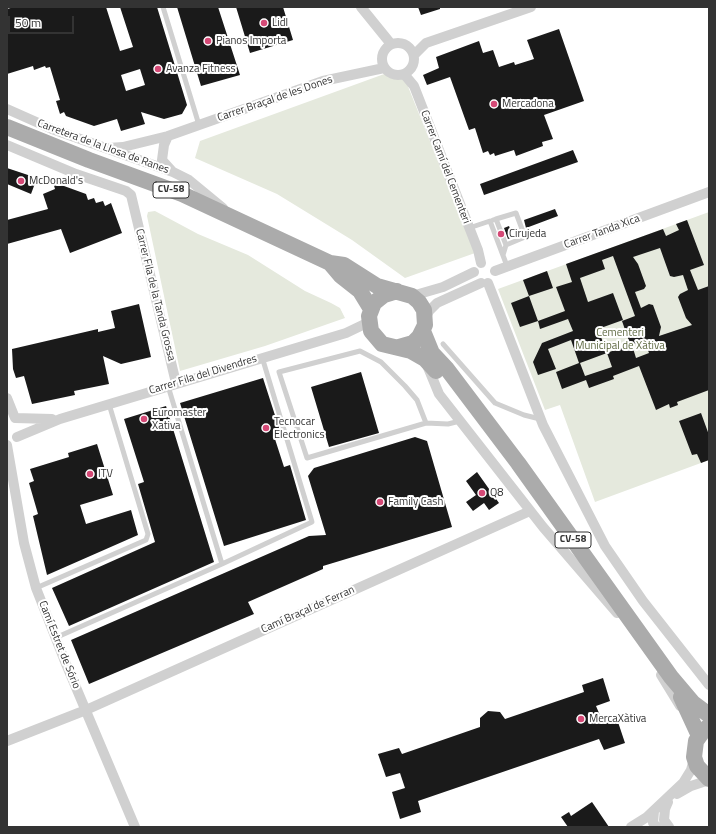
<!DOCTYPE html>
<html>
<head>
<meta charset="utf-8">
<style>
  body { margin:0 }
  #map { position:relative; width:716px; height:834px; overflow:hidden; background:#fff; font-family:"Titillium Web",sans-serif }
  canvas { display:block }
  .frame { position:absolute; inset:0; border:8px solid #333; pointer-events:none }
  .scale { position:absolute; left:8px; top:16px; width:66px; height:18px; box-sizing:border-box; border:2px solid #333; border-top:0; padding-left:5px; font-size:12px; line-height:14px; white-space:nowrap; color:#333; -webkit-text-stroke:3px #fff; paint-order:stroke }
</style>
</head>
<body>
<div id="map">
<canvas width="716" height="834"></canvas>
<div class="frame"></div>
<div class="scale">50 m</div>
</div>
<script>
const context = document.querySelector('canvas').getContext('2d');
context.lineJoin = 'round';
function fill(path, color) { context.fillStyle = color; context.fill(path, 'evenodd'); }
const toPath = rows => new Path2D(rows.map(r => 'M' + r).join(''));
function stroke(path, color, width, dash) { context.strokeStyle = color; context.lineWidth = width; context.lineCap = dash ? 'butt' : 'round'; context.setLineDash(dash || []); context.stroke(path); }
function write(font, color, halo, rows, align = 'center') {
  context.font = font + ' "Titillium Web",sans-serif'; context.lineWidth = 4; context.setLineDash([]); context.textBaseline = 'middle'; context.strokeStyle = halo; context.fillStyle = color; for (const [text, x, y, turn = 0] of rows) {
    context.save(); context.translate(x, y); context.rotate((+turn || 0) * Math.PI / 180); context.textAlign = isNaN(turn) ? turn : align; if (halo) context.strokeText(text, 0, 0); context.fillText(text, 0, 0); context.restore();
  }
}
fill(toPath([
  [387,73,396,73,405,79,475,253,405,278,352,240,277,194,195,158,200,141],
  [155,211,198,234,248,255,305,291,331,303,340,308,345,318,265,346,180,371,147,216,148,212],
  [709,212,709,460,595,502,560,405,545,410,498,289]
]), '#e5e9dd');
fill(toPath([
  [14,7,106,7,120,51,133,47,120,7,157,7,187,105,182,114,164,119,141,112,145,124,121,131,117,119,94,126,66,116,64,112,60,114,56,101,60,100,50,67,46,68,45,66,34,70,33,66,7,74,7,9],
  [140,69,145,85,126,91,121,75],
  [177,7,218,7,240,75,201,86],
  [236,7,283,7,293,40,250,53],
  [418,7,440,7,440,9,421,15],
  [559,29,584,101,544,115,553,139,542,142,543,146,516,156,514,150,495,156,494,153,490,155,488,151,483,153,475,128,469,130,450,77,427,85,423,75,439,68,436,57,479,41,483,53,493,50,499,67,514,62,515,65,534,59,527,40],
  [573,150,578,162,484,195,480,184],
  [7,168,37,178,31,194,7,184],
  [53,182,86,194,88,200,94,198,96,203,103,201,105,206,111,203,122,233,70,253,61,229,7,244,7,220,48,209,43,194,55,189],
  [555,209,558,216,526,228,524,220],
  [687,220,704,265,690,270,698,290,709,286,709,390,677,402,678,405,670,408,669,404,656,410,639,366,613,376,614,379,589,388,586,380,562,389,556,372,579,363,571,340,548,349,556,369,538,375,533,362,542,343,573,331,568,319,540,329,538,321,565,311,556,287,572,282,566,264,663,229,666,236,679,230,676,224],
  [660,248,670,276,674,277,683,275,688,290,680,294,678,297,686,318,692,325,659,336,661,327,653,305,649,304,641,308,635,292,644,289,646,286,638,264,633,257],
  [613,256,635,316,622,321,630,344,607,353,612,367,585,376,580,363,607,353,598,329,623,320,613,293,588,302,580,278,605,269,602,260],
  [644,340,649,353,636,358,632,345],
  [509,226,513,237,508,239,504,228],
  [547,271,553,288,529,296,523,280],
  [529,296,538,321,520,327,511,303],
  [139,304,151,357,121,364,103,356,109,384,74,391,75,395,32,404,24,376,16,378,13,369,12,349,98,329,98,332,115,328,111,311],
  [361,372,379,433,329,447,311,387],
  [263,378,281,434,274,436,284,467,290,465,306,520,224,546,180,403],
  [166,406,214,562,69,626,52,588,155,542,138,484,144,482,124,419],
  [701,413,709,435,709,460,701,463,697,454,692,455,679,421],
  [415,437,427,441,452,527,323,566,323,569,248,602,254,614,89,684,71,640,309,536,326,535,308,476,314,468],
  [97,444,113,495,80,505,86,524,131,510,138,535,47,575,33,516,38,514,29,483,34,481,30,469,69,457,68,453],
  [477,472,499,503,489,510,484,503,473,511,466,502,476,495,466,481],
  [603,678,610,701,596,706,602,720,616,716,625,743,604,750,599,739,418,801,421,812,400,819,392,792,405,788,400,773,386,777,378,754,399,748,402,754,480,727,480,718,488,711,500,712,505,719,584,692,582,685],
  [592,802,609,827,568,827,561,817,569,812,571,816]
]), '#1a1a1a');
stroke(toPath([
  [163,7,199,125],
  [496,219,516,213,525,237,506,245],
  [493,220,496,219,506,245,503,255],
  [469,228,490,221,507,266],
  [443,344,495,403,524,415,540,419],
  [426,423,417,400,405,386,381,362,360,351,279,372,307,458,426,423,448,424,460,421],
  [222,564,312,522,262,357],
  [36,588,146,540,148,534,109,404],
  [55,638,222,564,168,386]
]), '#d0d0d0', 5);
stroke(toPath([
  [361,7,391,44],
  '382 59a16 16 0 1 1 32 0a16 16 0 1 1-32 0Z',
  [414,55,426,43,531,7],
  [404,74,414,86,478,250,481,263],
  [7,109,52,129,173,172,189,180,223,208],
  [168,136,164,145,162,160,172,171],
  [7,145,76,174,126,191,131,195,176,383],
  [108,148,123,147,168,136,323,81,384,68],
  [495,271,709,192],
  [488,283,543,425,605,546,643,601,709,685],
  [412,296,443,287,474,272],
  [425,319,429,311,437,303,481,283],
  [427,365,439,394,543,527,617,613],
  [7,398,15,418,52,419],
  [17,437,60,419,346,333,369,322],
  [7,445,24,543,36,588,64,659,135,827],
  [661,675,680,706],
  [7,741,86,710,530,511],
  [677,794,691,786,709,780],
  [668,802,665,809,664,820,669,827],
  [654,811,653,823,657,827],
  [631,827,647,817,683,783,691,770,694,759]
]), '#d0d0d0', 10);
stroke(toPath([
  [7,127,89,160,182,194,330,263,344,265,377,286,412,296,419,302,424,310,425,325,419,337,413,343,399,347],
  [330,263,341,276,360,291,371,309],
  [397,291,384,295,374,303,369,316,371,331,382,344,411,351,425,359,436,371],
  [423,331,432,353,447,369,518,463,671,677,693,703,709,715],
  [681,697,699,736],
  [709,726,704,730,696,741,694,757,697,766,709,779]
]), '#ababab', 16);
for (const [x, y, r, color] of [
  [264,23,4,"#d54976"],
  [208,41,4,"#d54976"],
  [158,69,4,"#d54976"],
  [494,104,4,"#d54976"],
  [21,181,4,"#d54976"],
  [501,234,4,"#d54976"],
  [144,419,4,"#d54976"],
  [266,428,4,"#d54976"],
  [90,474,4,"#d54976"],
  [482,493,4,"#d54976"],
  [380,502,4,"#d54976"],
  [581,719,4,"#d54976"]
]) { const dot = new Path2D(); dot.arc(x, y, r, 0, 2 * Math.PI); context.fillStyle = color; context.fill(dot); stroke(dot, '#fff', 1.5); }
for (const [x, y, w] of [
  [171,190,36],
  [573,540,36]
]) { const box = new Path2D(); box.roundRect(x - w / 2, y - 8, w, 16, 3); context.fillStyle = '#fff'; context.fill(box); stroke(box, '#333', 1); }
write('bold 10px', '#333', null, [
  ["CV-58",171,190],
  ["CV-58",573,540]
]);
write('11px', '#333', '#fff', [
  ["Lidl",272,23],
  ["Pianos Importa",216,41],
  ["Avanza Fitness",166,69],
  ["Mercadona",502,104],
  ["McDonald's",29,181],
  ["Cirujeda",509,234],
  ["Euromaster",152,413],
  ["Xativa",152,426],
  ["Tecnocar",274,422],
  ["Electronics",274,435],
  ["ITV",98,474],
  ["Q8",490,493],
  ["Family Cash",388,502],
  ["MercaXàtiva",589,719]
], 'left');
write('11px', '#333', '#fff', [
  ["Carrer Braçal de les Dones",275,99,-19],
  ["Carretera de la Llosa de Ranes",103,147,20],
  ["Carrer Camí del Cementeri",445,167,69],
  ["Carrer Tanda Xica",602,232,-20],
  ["Carrer Fila de la Tanda Grossa",155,295,76],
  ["Carrer Fila del Divendres",203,375,-17],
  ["Camí Braçal de Ferran",308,610,-24],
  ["Camí Estret de Sório",59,645,68]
]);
write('11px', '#606b44', '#fff', [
  ["Cementeri",620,333],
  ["Municipal de Xàtiva",620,346]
]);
</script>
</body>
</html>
